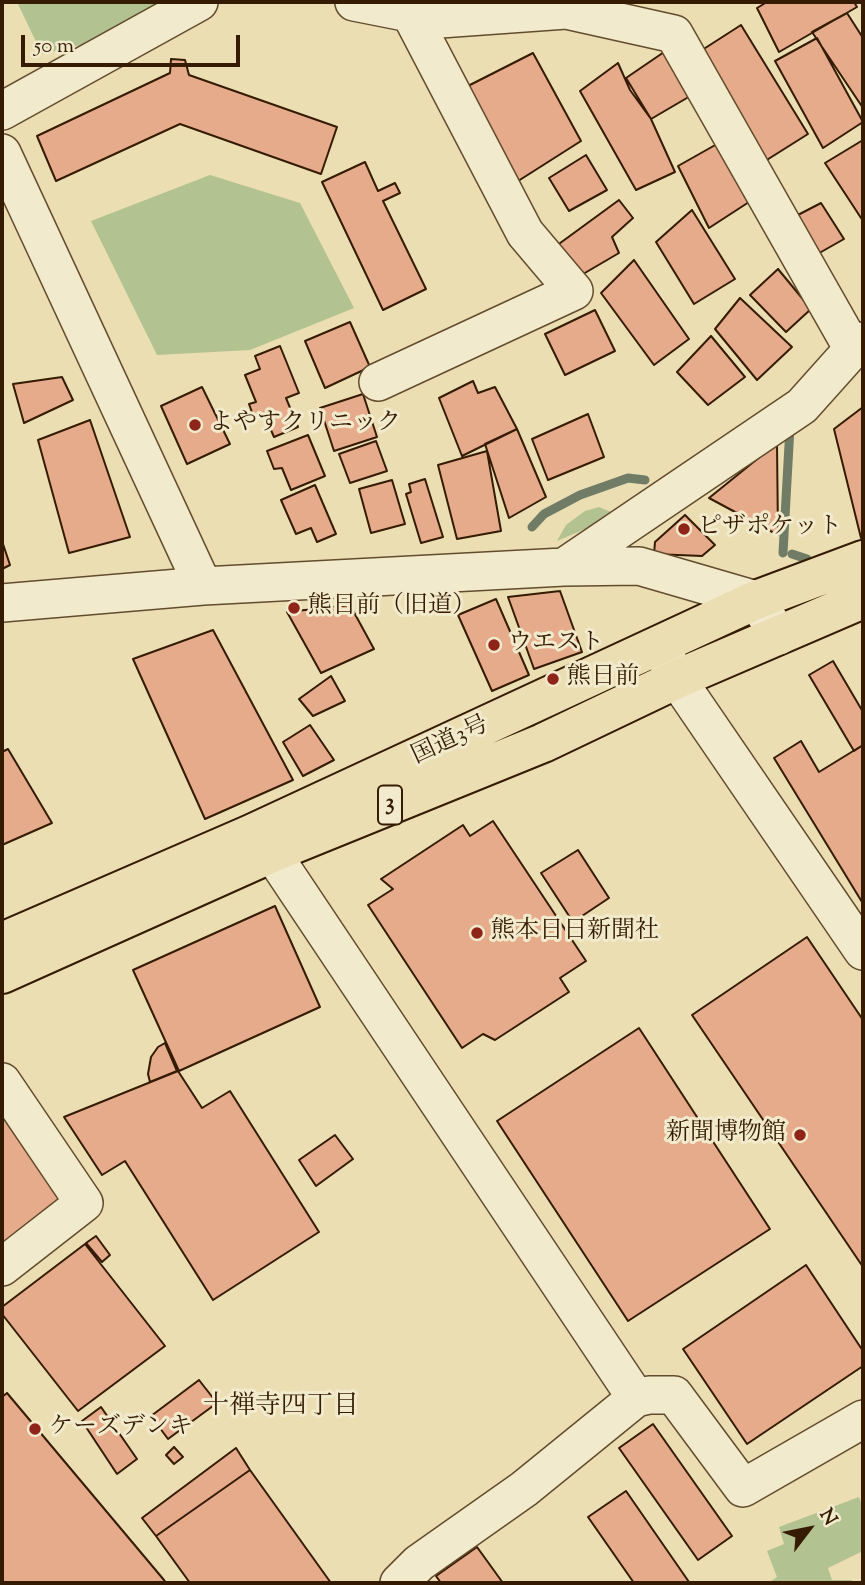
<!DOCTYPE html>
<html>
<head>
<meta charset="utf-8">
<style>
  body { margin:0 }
  #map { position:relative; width:865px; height:1585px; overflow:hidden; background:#ebdeb2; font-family:"Sorts Mill Goudy",serif }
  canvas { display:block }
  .frame { position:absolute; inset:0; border:4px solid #341b01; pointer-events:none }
  .north { position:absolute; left:774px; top:1494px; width:70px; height:70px; -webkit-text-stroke:5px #f2eacd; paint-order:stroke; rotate:58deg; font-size:19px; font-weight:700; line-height:28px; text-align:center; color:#341b01 }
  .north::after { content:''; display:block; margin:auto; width:24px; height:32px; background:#341b01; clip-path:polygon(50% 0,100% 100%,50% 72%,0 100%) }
  .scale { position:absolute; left:21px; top:35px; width:219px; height:32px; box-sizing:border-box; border:4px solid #341b01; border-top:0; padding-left:9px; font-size:21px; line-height:24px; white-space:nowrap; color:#341b01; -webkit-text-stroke:5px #f2eacd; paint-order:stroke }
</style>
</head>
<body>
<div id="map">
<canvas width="865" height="1585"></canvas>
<div class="frame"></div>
<div class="north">N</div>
<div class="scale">50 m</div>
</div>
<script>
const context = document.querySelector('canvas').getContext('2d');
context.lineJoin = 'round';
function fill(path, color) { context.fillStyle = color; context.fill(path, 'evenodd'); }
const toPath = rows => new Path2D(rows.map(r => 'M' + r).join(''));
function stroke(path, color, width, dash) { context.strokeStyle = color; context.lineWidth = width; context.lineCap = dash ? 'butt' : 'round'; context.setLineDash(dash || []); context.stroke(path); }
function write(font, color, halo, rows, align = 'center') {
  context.font = font + ' "Sorts Mill Goudy","Noto Serif JP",serif'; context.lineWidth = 6; context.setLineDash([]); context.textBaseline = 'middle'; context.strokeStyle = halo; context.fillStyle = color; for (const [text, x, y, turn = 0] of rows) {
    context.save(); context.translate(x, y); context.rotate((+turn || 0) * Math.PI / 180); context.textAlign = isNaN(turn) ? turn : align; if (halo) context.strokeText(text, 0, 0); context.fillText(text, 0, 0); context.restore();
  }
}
fill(toPath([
  [17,2,184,2,120,36,42,54],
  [210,175,300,203,354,308,250,350,157,355,91,221],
  [599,507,618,515,557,541,566,525,585,511],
  [859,1497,863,1508,863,1551,828,1568,832,1580,852,1580,852,1583,768,1583,777,1577,767,1551,784,1544,779,1527]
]), '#b2c290');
stroke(toPath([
  [532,527,544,514,580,495,628,478,645,480],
  [783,553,790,427],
  [792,554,807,559]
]), '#707c66', 9);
const building = toPath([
  [767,2,854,2,857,7,779,52,757,8,767,2],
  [847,13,863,38,863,108,812,32,847,13],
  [741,25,808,134,762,163,699,52,741,25],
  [817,38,863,122,823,148,775,61,817,38],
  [667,50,692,95,651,119,626,78,667,50],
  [533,53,581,141,515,183,466,87,533,53],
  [171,59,185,60,189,75,337,127,321,174,180,124,56,181,37,136,170,73,171,59],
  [618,63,630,90,651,119,675,172,636,190,580,91,618,63],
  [863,140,863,221,825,163,863,140],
  [717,144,749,202,709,228,678,166,717,144],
  [586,155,607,190,569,211,549,178,586,155],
  [365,162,378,191,395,183,400,193,383,201,426,289,383,310,322,182,365,162],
  [619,200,633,218,612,237,619,253,578,277,552,249,619,200],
  [821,203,844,239,814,256,794,217,821,203],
  [692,210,735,279,694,304,656,242,692,210],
  [634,260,689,339,654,365,601,293,634,260],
  [778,269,811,309,786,332,750,295,778,269],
  [740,298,792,347,757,380,715,329,740,298],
  [595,310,615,351,565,375,545,334,595,310],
  [350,322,370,367,325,388,305,341,350,322],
  [711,336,745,377,708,405,677,372,711,336],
  [280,346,299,393,286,398,298,427,274,437,264,414,254,418,249,404,256,402,245,375,260,369,255,356,280,346],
  [62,377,73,400,24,423,13,384,62,377],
  [473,381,478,393,495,387,517,429,462,456,439,398,473,381],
  [202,387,230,444,187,464,161,406,202,387],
  [363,394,377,437,334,451,320,408,363,394],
  [863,407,863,537,861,538,834,429,863,407],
  [588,414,604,457,548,480,532,439,588,414],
  [90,420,130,537,69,553,38,440,90,420],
  [517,429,546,497,509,518,485,444,517,429],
  [308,435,325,476,291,490,282,468,274,469,267,451,308,435],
  [376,441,387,471,350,483,339,454,376,441],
  [777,443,778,535,709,498,777,443],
  [487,451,501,531,457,539,438,465,487,451],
  [425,479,443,537,421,543,406,494,411,492,409,484,425,479],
  [392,480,405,524,371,533,359,489,392,480],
  [315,485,336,534,317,542,311,528,296,534,281,500,315,485],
  [685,515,715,545,702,556,654,554,655,542,685,515],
  [2,541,10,565,2,569,2,541],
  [560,591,582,652,534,669,508,597,560,591],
  [496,599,529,675,492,691,458,615,496,599],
  [350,605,374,649,321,673,287,612,350,605],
  [213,630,293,780,205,819,133,659,213,630],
  [833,661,863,712,863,745,854,751,809,675,833,661],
  [331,676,345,701,313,716,299,699,331,676],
  [310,725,334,760,303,776,283,742,310,725],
  [801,741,819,772,863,745,862,902,774,758,801,741],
  [8,749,52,823,2,845,2,752,8,749],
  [493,821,586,961,560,978,569,992,495,1040,483,1034,462,1048,368,905,393,889,381,879,463,825,470,836,493,821],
  [578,850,609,898,573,922,541,873,578,850],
  [275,906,320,1007,179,1071,133,970,275,906],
  [807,937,863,1020,863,1267,692,1015,807,937],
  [639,1028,770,1229,628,1321,497,1121,639,1028],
  [165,1043,177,1071,150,1082,148,1074,151,1057,158,1047,165,1043],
  [178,1071,202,1108,230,1091,319,1232,213,1300,125,1161,102,1175,64,1117,178,1071],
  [2,1113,67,1205,2,1253,2,1113],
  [335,1135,353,1159,316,1186,299,1160,335,1135],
  [96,1236,110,1255,102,1262,86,1243,96,1236],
  [85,1244,165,1346,78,1411,2,1314,2,1307,85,1244],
  [806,1265,863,1351,863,1366,747,1444,683,1349,806,1265],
  [199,1380,217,1403,168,1439,151,1416,199,1380],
  [7,1393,164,1580,166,1583,2,1583,2,1397,7,1393],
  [101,1407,137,1459,117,1474,82,1421,101,1407],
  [653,1424,732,1536,698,1560,619,1448,653,1424],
  [174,1447,183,1457,174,1464,166,1455,174,1447],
  [236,1448,250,1470,156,1536,142,1518,236,1448],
  [250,1470,331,1583,190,1583,156,1536,250,1470],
  [626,1491,689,1582,688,1583,634,1583,588,1517,626,1491],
  [477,1547,503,1583,441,1583,436,1576,477,1547]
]);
fill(building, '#e5ab8a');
stroke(building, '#341b01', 2);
const minor = toPath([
  [354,2,440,19,566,10,674,34,853,349],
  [2,111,199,2],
  [2,153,203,586],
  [378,382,574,291,525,233,410,13],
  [564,567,802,406,853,349,863,341],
  [2,603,203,586,564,567,639,566,756,600,779,636],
  [663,652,677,679,863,951],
  [272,853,636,1398,524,1489,419,1563,399,1583],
  [2,1082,84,1203,2,1267],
  [636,1398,649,1395,674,1395,743,1488,863,1419]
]);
const highway = toPath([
  [2,942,249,835,756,600,863,560],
  [2,974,272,853,543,743,677,679,863,599]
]);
stroke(minor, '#624c2d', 40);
stroke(highway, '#341b01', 42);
stroke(minor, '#f2eacd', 37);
stroke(highway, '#ebdeb2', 38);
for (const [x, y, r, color] of [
  [195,425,7,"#8f2418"],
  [684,529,7,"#8f2418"],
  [294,608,7,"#8f2418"],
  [494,645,7,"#8f2418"],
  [553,679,7,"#8f2418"],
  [477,933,7,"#8f2418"],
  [800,1135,7,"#8f2418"],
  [35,1429,7,"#8f2418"]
]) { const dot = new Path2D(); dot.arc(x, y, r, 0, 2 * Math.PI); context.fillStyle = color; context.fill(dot); stroke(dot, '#f2eacd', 2.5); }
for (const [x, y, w] of [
  [390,805,24]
]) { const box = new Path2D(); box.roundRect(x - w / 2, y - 19.5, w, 39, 5); context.fillStyle = '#f2eacd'; context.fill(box); stroke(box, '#341b01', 2); }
write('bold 23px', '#341b01', null, [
  ["3",390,805]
]);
write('24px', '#341b01', '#f2eacd', [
  ["よやすクリニック",209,425],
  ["ピザポケット",698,529],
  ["熊日前（旧道）",308,608],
  ["ウエスト",508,645],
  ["熊日前",567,679],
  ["熊本日日新聞社",491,933],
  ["新聞博物館",786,1135,"right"],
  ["ケーズデンキ",49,1429]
], 'left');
write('24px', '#341b01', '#f2eacd', [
  ["国道3号",451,742,-25]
]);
write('26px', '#341b01', '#f2eacd', [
  ["十禅寺四丁目",281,1409]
]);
</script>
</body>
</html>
